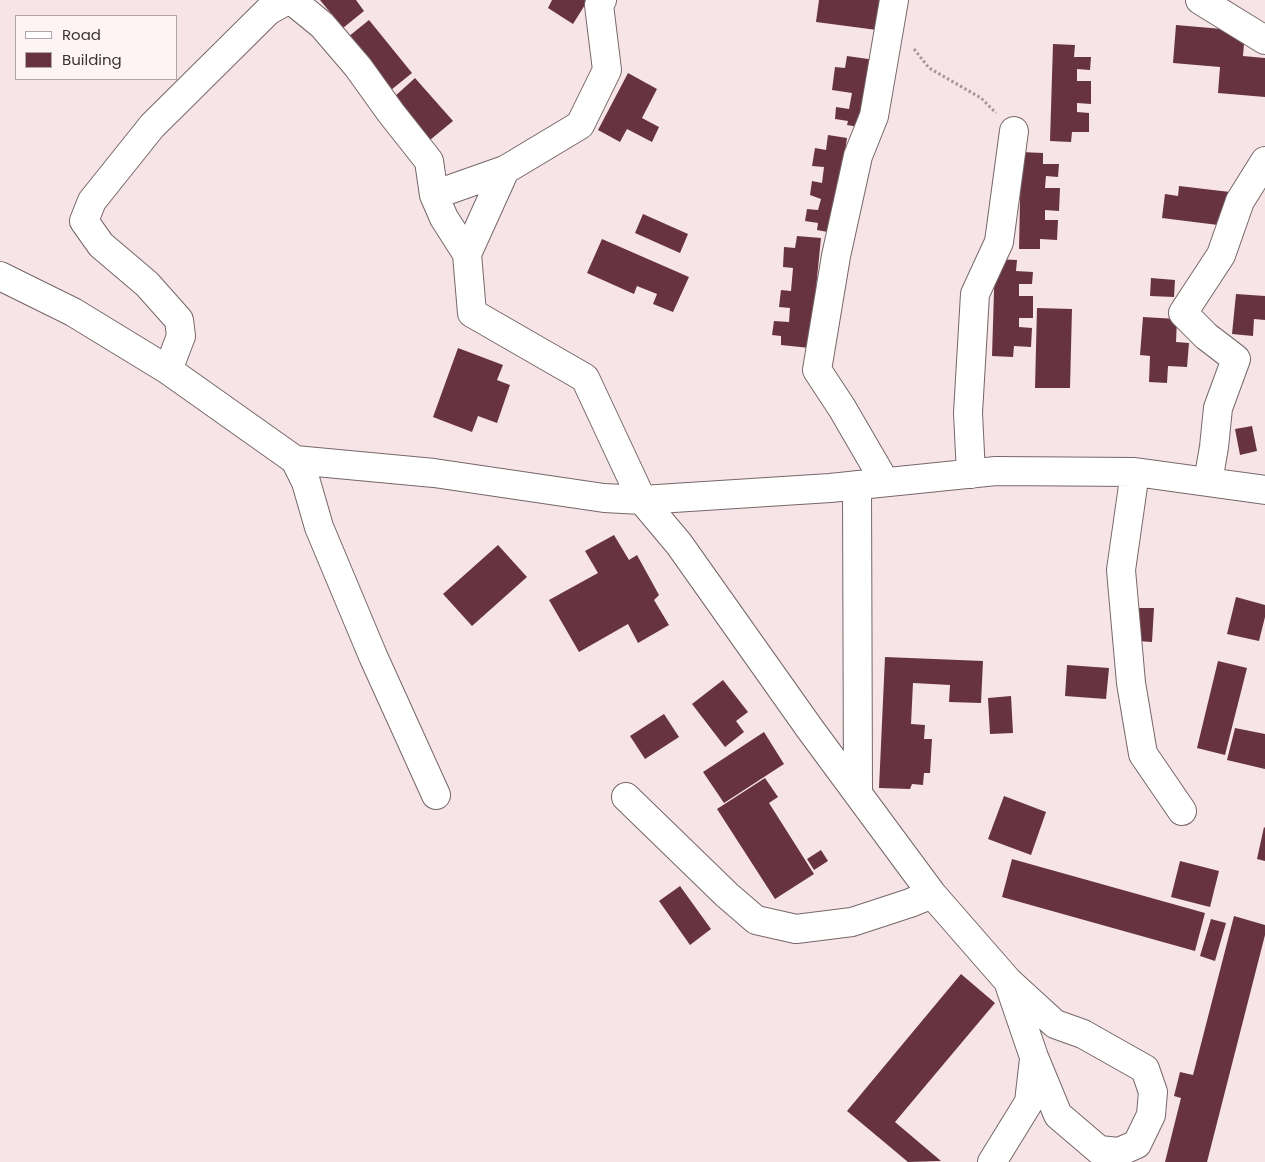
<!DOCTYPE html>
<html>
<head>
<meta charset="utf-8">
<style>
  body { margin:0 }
  #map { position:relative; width:1265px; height:1162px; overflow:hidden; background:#f6e4e7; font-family:Poppins,sans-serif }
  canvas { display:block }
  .legend { position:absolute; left:15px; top:15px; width:162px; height:65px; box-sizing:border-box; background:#fef4f5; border:1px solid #afa6a7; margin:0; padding:6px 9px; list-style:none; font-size:15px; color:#393233 }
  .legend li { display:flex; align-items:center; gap:10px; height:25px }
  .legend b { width:25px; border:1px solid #afa6a7 }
</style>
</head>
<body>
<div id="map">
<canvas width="1265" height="1162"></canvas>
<ul class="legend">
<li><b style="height:6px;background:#fff"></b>Road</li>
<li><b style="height:14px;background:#683340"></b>Building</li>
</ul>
</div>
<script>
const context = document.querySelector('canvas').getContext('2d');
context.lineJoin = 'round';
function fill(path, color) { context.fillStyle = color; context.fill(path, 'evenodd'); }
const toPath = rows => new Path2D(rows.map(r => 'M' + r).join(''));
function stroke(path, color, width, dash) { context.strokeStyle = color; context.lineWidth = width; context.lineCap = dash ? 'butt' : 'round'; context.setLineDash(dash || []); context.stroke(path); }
fill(toPath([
  [320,0,356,0,364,11,343,28],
  [552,0,588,0,573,24,548,8],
  [819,0,881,0,877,30,816,22],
  [369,20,412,73,391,90,348,37],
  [1176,25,1245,31,1243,56,1265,58,1265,97,1218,93,1220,67,1173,63],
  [1053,44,1075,45,1074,57,1091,57,1090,70,1077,69,1077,81,1091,81,1091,104,1077,103,1077,112,1089,113,1089,132,1072,132,1071,142,1050,141],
  [847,56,875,60,865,128,847,125,848,121,835,119,836,107,849,109,852,93,832,90,835,67,845,68],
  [628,73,657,89,642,118,659,127,652,142,627,129,620,142,598,130],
  [415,78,453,121,430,140,393,98],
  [828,135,847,138,833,233,817,230,818,223,805,221,807,209,818,210,821,199,810,195,812,181,822,183,824,167,812,166,815,148,826,150],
  [1021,152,1043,153,1043,164,1059,164,1058,177,1046,176,1045,188,1060,188,1059,211,1045,210,1045,220,1058,220,1057,240,1040,239,1040,249,1019,249],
  [1179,186,1230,192,1226,226,1162,218,1165,194,1178,196],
  [643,214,688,234,680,253,635,233],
  [797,236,821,238,810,348,781,345,781,336,772,335,774,321,789,322,790,308,779,307,781,290,791,291,793,268,783,267,784,247,795,248],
  [602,239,689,277,673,312,653,304,657,294,637,286,634,294,587,273],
  [995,259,1017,260,1016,271,1033,272,1032,284,1019,284,1019,296,1033,296,1033,318,1019,318,1019,327,1032,328,1031,347,1014,346,1013,357,992,356],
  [1151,278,1175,280,1174,297,1150,296],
  [1236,294,1265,296,1265,320,1254,319,1253,336,1232,334],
  [1037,308,1072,309,1070,388,1035,388],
  [1143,317,1177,319,1176,342,1189,343,1187,367,1168,366,1167,383,1149,382,1150,356,1140,355],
  [458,348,503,365,497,380,510,385,497,423,478,416,472,432,433,417],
  [1252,426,1257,451,1240,455,1235,429],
  [614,535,629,560,637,555,659,595,654,600,669,625,638,643,628,624,579,652,549,600,598,573,585,551],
  [498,545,527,577,472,626,443,594],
  [1236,597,1265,605,1265,617,1259,641,1227,634],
  [1139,608,1154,608,1152,642,1138,641],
  [885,657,983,661,981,703,949,702,950,685,913,683,911,724,925,725,924,739,932,739,930,773,924,773,923,785,912,784,910,789,879,788],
  [1218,661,1247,668,1225,755,1197,748],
  [1067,665,1109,668,1106,699,1065,696],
  [723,680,748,712,736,721,744,732,725,747,692,704],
  [1011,696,1013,733,990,734,988,698],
  [664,714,679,737,645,759,630,736],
  [1235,728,1265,734,1265,769,1227,760],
  [764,732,784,764,724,803,703,772],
  [765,778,778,797,769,803,814,874,775,899,717,809],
  [1004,796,1046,812,1031,855,988,839],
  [1264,827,1265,828,1265,861,1257,859],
  [821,850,828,861,814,870,807,859],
  [1012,859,1205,913,1195,951,1002,897],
  [1180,861,1219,871,1210,907,1171,897],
  [680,886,711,929,690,945,659,901],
  [1234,916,1265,925,1265,935,1207,1162,1165,1162,1181,1098,1174,1096,1180,1072,1193,1075],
  [1211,919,1226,923,1215,961,1200,956],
  [961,974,995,1003,895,1122,941,1161,908,1162,847,1111]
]), '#683340');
const minor = toPath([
  [1200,0,1265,40],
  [434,195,505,170],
  [467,254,505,170,580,125,607,70,599,5,602,0],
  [0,276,73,312,168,370,295,460,306,482,319,527,373,656,436,795],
  [168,370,181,336,179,320,147,284,101,245,84,221,92,201,152,126,268,11,286,1,295,3,322,25,358,67,391,113,429,161,434,195,444,218,467,254,472,313,585,378,642,500,679,544,810,729,932,894,1008,981,1055,1024,1083,1034,1145,1069,1153,1092,1151,1115,1137,1144,1119,1152,1099,1150,1058,1115,1034,1057,1008,981],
  [295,460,434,473,604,498,642,500,830,488,996,471,1135,472,1265,490],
  [1135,472,1121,570,1131,683,1143,754,1182,811],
  [971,474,968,413,975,294,999,242,1014,131],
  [885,482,842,408,817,370,836,256,858,156,874,116,894,0],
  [1208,482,1214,447,1218,408,1236,359,1206,336,1183,313,1221,255,1240,201,1265,161],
  [857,485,858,794],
  [626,797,727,895,756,920,796,929,852,922,910,903,932,894],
  [992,1162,1029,1102,1034,1059]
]);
stroke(minor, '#766769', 30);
stroke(toPath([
  [914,49,929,68,981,98,996,113]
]), '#a5989a', 3, [2.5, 2.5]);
stroke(minor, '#fff', 28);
</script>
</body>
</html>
